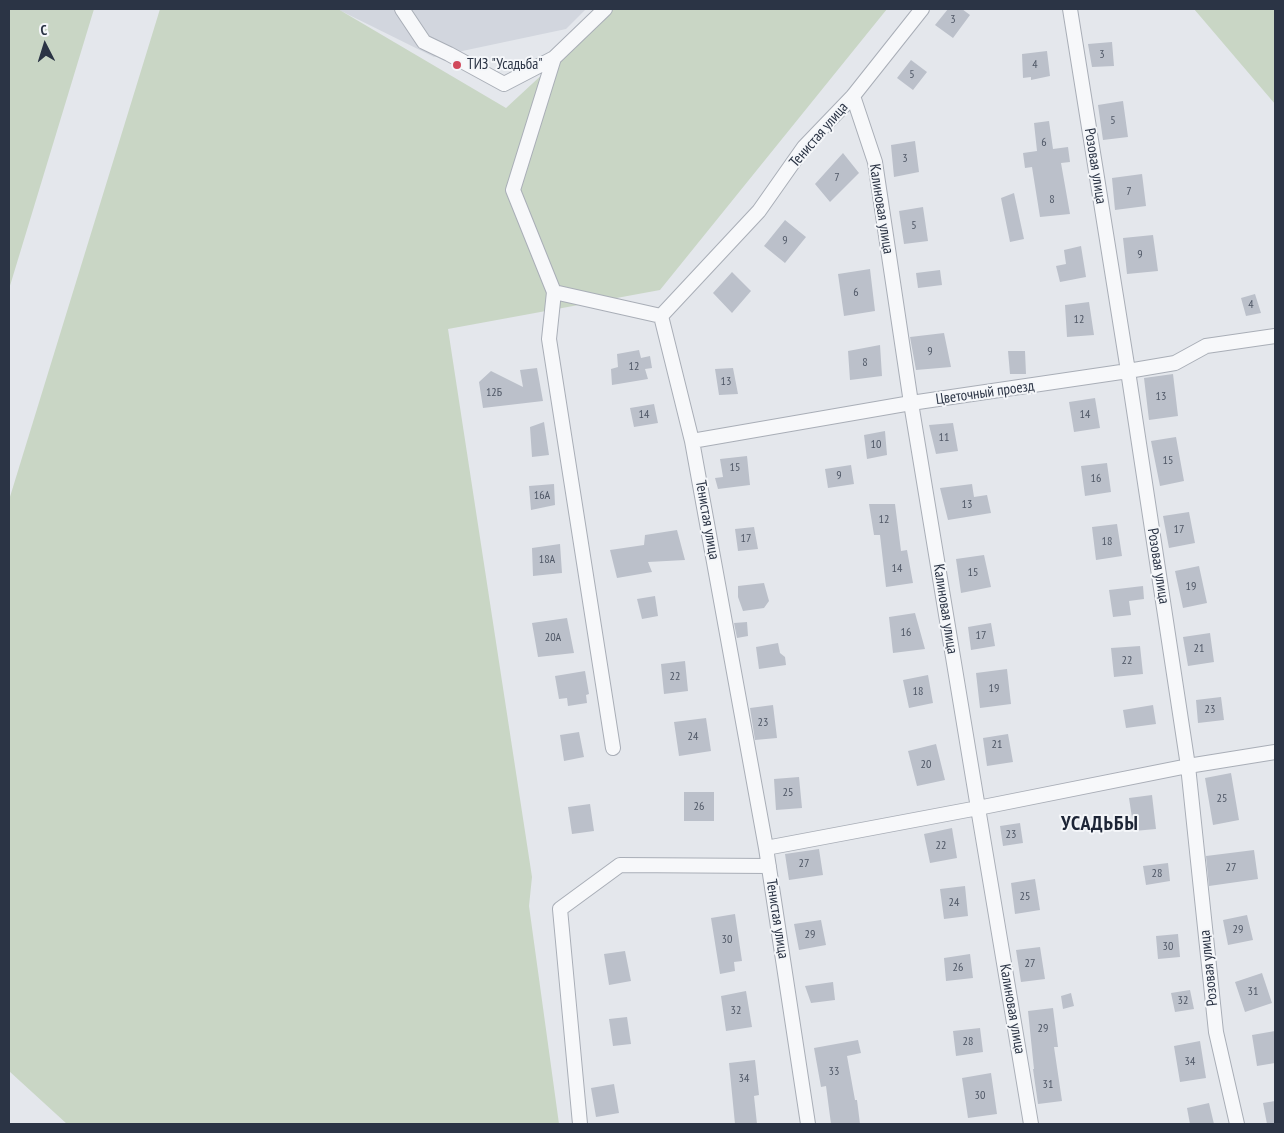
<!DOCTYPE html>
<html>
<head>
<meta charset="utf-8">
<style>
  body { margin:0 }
  #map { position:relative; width:1284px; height:1133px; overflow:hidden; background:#e4e7ec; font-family:"PT Sans Narrow",sans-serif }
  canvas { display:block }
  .frame { position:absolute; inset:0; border:10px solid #2b3445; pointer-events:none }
  .north { position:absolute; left:20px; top:20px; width:50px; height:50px; -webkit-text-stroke:4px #f4f6f9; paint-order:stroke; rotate:355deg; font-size:14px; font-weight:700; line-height:20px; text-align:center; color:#2b3445 }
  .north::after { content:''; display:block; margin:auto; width:18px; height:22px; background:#2b3445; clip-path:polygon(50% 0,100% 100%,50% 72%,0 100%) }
</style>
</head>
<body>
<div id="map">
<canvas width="1284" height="1133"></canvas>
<div class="frame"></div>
<div class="north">С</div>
</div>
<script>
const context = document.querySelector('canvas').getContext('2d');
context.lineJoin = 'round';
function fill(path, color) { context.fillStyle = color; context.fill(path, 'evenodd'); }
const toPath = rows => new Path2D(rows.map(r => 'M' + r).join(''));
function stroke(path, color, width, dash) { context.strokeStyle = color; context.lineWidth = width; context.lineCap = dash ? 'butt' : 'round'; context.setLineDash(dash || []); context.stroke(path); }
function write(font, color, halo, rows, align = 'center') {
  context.font = font + ' "PT Sans Narrow",sans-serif'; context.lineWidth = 4; context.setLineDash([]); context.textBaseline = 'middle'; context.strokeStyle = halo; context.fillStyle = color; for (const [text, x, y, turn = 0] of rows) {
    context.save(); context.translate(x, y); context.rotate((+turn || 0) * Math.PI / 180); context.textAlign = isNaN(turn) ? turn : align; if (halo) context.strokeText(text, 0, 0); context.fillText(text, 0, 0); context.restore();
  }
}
fill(toPath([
  [337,9,586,9,566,29,434,57]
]), '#d2d6de');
fill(toPath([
  [9,9,94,9,9,289],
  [160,9,338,9,506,108,613,9,887,9,660,290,448,329,532,877,529,906,559,1124,67,1124,9,1071,9,500],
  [1194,9,1275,9,1275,104]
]), '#c9d6c5');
fill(toPath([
  [948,9,962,9,970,15,953,38,935,25],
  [1112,42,1114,66,1092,67,1088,44],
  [1047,51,1050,76,1031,80,1031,77,1023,78,1022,54],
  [911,60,927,72,913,90,897,78],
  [1123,101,1128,137,1103,140,1098,105],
  [1049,121,1053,149,1068,147,1070,162,1061,163,1070,214,1040,217,1032,167,1025,168,1023,153,1037,151,1034,123],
  [915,141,919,172,894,177,891,145],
  [843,153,859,173,830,202,815,184],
  [1142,174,1146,206,1115,210,1112,178],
  [1014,193,1024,239,1010,242,1001,198],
  [923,207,928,241,904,244,899,211],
  [785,220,806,237,785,263,764,246],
  [1153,235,1158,271,1127,274,1123,238],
  [1081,246,1086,277,1060,282,1056,266,1066,264,1064,250],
  [870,269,875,311,844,316,838,274],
  [940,270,942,285,918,288,916,273],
  [732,272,751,291,732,313,713,293],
  [1255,294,1261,313,1246,316,1241,298],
  [1089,302,1094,335,1067,337,1065,305],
  [944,333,951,367,916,370,910,337],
  [880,345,882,376,850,380,848,351],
  [639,350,641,358,650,356,652,368,645,369,648,379,612,385,611,369,618,367,617,354],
  [1008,351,1025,351,1026,374,1010,374],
  [537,368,543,401,483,408,479,382,491,371,523,387,520,370],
  [733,368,738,394,719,395,715,369],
  [1173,374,1178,416,1149,420,1144,378],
  [1095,398,1100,428,1074,432,1069,402],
  [654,404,658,423,634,427,630,408],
  [544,422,549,455,532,457,530,427],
  [953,423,958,451,936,454,929,425],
  [885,431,887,455,867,459,864,435],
  [1176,437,1184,481,1160,486,1151,441],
  [747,456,750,485,718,489,715,478,723,477,720,459],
  [1107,463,1111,492,1085,496,1081,466],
  [851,465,854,484,828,488,825,469],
  [554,484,555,505,531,510,529,486],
  [972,484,974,497,987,495,991,513,948,520,940,488],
  [869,504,895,504,901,551,907,550,913,583,886,587,880,535,874,535],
  [1189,512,1195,543,1169,548,1163,516],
  [1117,524,1122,556,1096,560,1092,527],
  [754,527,758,549,738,551,735,529],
  [677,530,685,560,648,562,652,572,617,578,610,550,644,545,645,535],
  [560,544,562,573,533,576,532,548],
  [984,555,991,587,961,593,956,559],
  [1199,566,1207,603,1183,608,1175,571],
  [764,583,769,601,764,608,743,611,738,597,738,586],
  [1143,586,1144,599,1129,601,1131,615,1113,617,1109,590],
  [655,596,658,616,642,619,637,599],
  [915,613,925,649,893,653,889,617],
  [567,618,574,653,538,657,532,623],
  [747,622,748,636,737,638,734,623],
  [991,623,995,646,971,650,968,627],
  [1210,633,1214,662,1188,666,1183,637],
  [778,643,780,653,785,657,786,665,759,669,756,647],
  [1140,646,1143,674,1114,677,1111,648],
  [685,661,688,691,664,694,661,664],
  [1007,669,1011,704,980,708,976,673],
  [585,671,589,694,586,695,587,703,568,706,567,698,559,699,555,676],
  [928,675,933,703,909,708,903,680],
  [1221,697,1224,720,1198,723,1196,700],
  [773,705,777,738,755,740,750,708],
  [1153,705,1156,724,1126,728,1123,710],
  [706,718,711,751,679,756,674,722],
  [579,732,584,757,564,761,560,735],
  [1008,734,1013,762,987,766,983,738],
  [936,744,945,780,917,786,908,751],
  [1231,773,1239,820,1213,825,1205,778],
  [799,777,802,808,776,810,774,779],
  [684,792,714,792,714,821,684,821],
  [1152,795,1156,829,1134,831,1129,798],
  [590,804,594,831,572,834,568,807],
  [1020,823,1023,843,1003,846,1000,826],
  [952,828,957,858,930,863,924,834],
  [819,849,823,875,789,880,785,854],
  [1254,850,1258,879,1209,886,1206,856],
  [1168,863,1170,881,1146,885,1143,866],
  [1035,879,1040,910,1015,914,1011,883],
  [965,886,968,916,944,919,940,889],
  [735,914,742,961,734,962,735,971,720,974,711,918],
  [1247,915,1253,940,1228,945,1223,920],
  [821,920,826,945,799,950,794,924],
  [1178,934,1180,957,1158,959,1156,936],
  [1040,947,1045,979,1021,982,1016,950],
  [625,951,631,981,609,985,604,954],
  [970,954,973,978,946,981,944,958],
  [1262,973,1272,1003,1245,1012,1235,982],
  [833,982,835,1000,811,1003,805,986],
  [1190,990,1194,1009,1175,1012,1171,993],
  [746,991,752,1027,726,1031,721,996],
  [1071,993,1074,1006,1063,1009,1061,996],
  [1053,1008,1058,1047,1054,1047,1062,1101,1038,1104,1033,1069,1034,1069,1028,1011],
  [627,1017,631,1044,613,1046,609,1019],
  [980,1028,983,1052,956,1056,953,1031],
  [1275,1031,1275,1063,1257,1066,1252,1035],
  [858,1040,861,1053,847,1056,855,1100,857,1100,860,1124,831,1124,826,1086,821,1087,814,1048],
  [1200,1041,1206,1078,1180,1082,1174,1046],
  [755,1060,759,1095,754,1096,757,1124,735,1124,729,1063],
  [991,1073,997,1114,968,1118,962,1078],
  [614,1084,619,1113,596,1117,591,1088],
  [1275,1101,1275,1124,1267,1124,1263,1103],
  [1209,1103,1214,1124,1190,1124,1187,1108]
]), '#bbc0ca');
const minor = toPath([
  [402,9,424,42,449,54,504,84,554,58,605,9],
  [1070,9,1128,371,1188,766,1216,1032,1237,1124],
  [554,58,513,190,554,292,661,316],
  [853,96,875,162,911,403,978,808,1031,1124],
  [554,292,549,339,613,748],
  [661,316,692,441,766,848,808,1124],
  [661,316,759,211,804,147,853,96,922,9],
  [692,441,911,403,1128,371,1175,363,1206,346,1275,336],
  [766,848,978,808,1188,766,1275,752],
  [580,1124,560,909,620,865,769,866]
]);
stroke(minor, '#a9aeb7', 16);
stroke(minor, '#f7f8fa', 14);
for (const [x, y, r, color] of [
  [457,65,5,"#d1495b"]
]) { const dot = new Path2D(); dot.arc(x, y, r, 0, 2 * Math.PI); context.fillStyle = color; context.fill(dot); stroke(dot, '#f4f6f9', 2); }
write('12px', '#4f5766', null, [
  ["3",953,20],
  ["3",1102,55],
  ["4",1035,65],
  ["5",912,75],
  ["5",1113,121],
  ["6",1044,143],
  ["3",905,159],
  ["7",837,178],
  ["7",1129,192],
  ["8",1052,200],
  ["5",914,226],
  ["9",785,241],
  ["9",1140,255],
  ["6",856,293],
  ["4",1251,305],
  ["12",1079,320],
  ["9",930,352],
  ["8",865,363],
  ["12",634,367],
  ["13",726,382],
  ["12Б",494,393],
  ["13",1161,397],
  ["14",644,415],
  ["14",1085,415],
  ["11",944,438],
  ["10",876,445],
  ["15",1168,461],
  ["15",735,468],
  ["9",839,476],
  ["16",1096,479],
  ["16А",542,496],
  ["13",967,505],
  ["12",884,520],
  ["17",1179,530],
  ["17",746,539],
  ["18",1107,542],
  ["18А",547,560],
  ["14",897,569],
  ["15",973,573],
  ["19",1191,587],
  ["16",906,633],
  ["17",981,636],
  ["20А",553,638],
  ["21",1199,649],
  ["22",1127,661],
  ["22",675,677],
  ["19",994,689],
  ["18",918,692],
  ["23",1210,710],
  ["23",763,723],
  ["24",693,737],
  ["21",997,745],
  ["20",926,765],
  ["25",788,793],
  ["25",1222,799],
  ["26",699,807],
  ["23",1011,835],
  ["22",941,846],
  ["27",804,864],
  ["27",1231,868],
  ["28",1157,874],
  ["25",1025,897],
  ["24",954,903],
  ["29",1238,930],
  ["29",810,935],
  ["30",727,940],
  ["30",1168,947],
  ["27",1030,964],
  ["26",958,968],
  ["31",1253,992],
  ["32",1183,1001],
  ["32",736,1011],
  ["29",1043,1029],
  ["28",968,1042],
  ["34",1190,1062],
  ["33",834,1072],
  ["34",744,1079],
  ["31",1048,1085],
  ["30",980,1096]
]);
write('15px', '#2b3445', '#f4f6f9', [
  ["ТИЗ \"Усадьба\"",467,65]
], 'left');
write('15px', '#2b3445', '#f4f6f9', [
  ["Тенистая улица",819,135,-49],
  ["Розовая улица",1095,166,81],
  ["Калиновая улица",881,209,81],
  ["Цветочный проезд",985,393,-8],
  ["Тенистая улица",707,520,80],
  ["Розовая улица",1158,566,81],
  ["Калиновая улица",945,609,81],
  ["Тенистая улица",777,919,81],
  ["Розовая улица",1209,968,-96],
  ["Калиновая улица",1012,1009,80]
]);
context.letterSpacing = '1px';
write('bold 20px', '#1d2536', '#f4f6f9', [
  ["УСАДЬБЫ",1100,824]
]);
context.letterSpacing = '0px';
</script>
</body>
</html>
